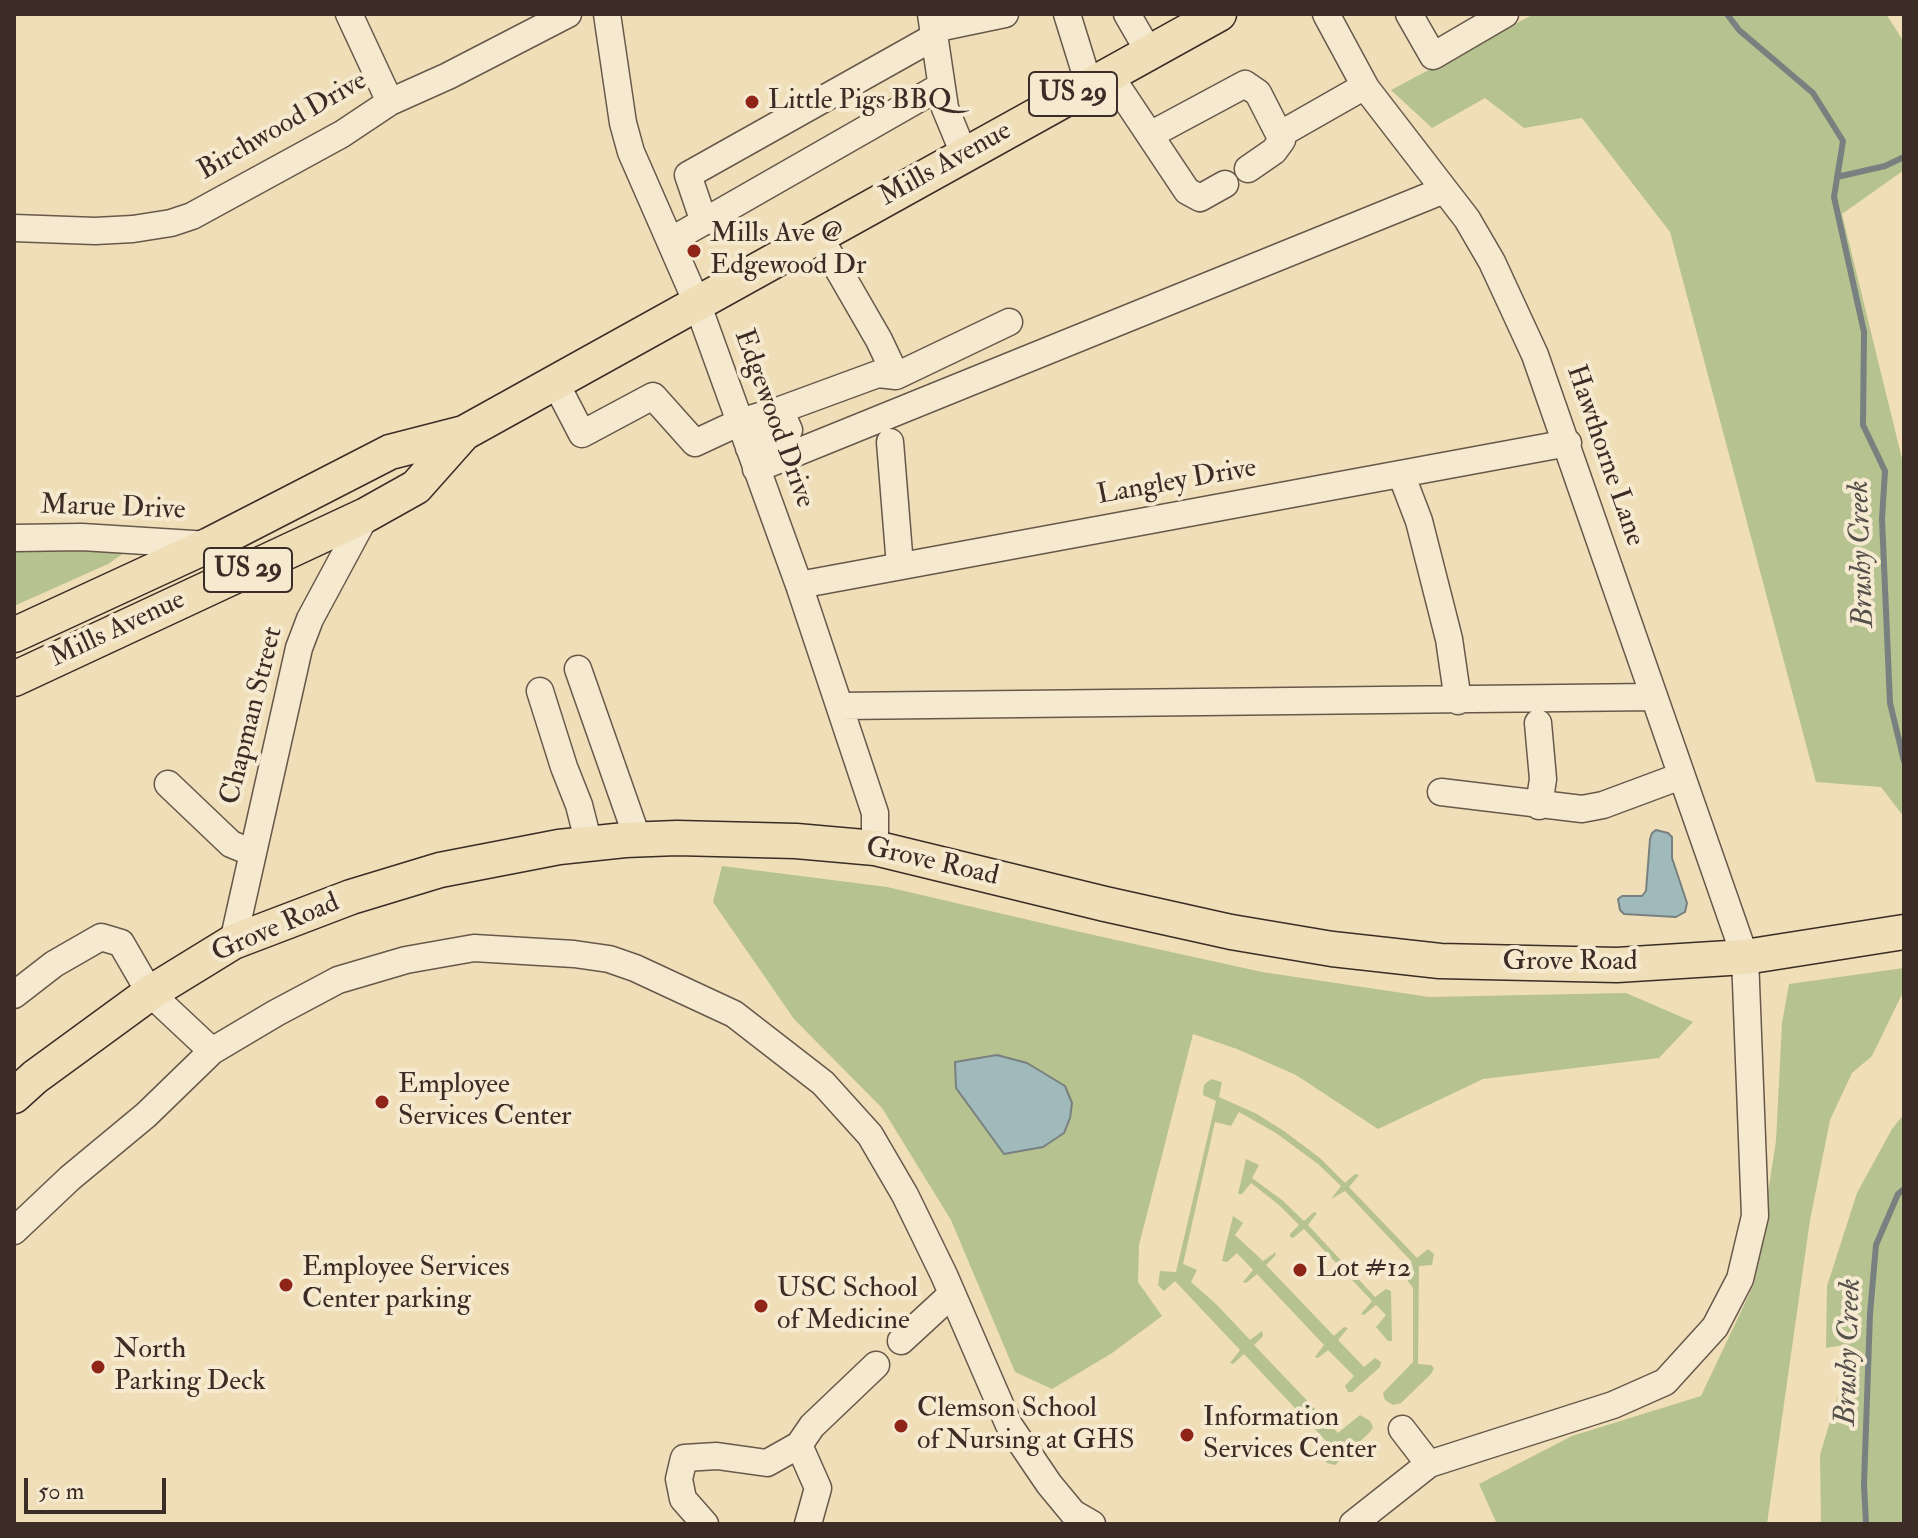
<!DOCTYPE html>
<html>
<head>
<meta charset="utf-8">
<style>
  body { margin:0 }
  #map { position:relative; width:1918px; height:1538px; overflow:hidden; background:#efdeb7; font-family:"IM FELL Double Pica",serif }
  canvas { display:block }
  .frame { position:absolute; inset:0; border:16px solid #3b2c26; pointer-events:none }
  .scale { position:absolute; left:24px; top:1478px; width:142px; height:36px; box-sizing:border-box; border:4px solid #3b2c26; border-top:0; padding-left:10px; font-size:24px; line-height:28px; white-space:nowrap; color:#3b2c26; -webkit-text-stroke:6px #f5ead0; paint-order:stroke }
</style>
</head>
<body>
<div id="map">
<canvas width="1918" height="1538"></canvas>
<div class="frame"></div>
<div class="scale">50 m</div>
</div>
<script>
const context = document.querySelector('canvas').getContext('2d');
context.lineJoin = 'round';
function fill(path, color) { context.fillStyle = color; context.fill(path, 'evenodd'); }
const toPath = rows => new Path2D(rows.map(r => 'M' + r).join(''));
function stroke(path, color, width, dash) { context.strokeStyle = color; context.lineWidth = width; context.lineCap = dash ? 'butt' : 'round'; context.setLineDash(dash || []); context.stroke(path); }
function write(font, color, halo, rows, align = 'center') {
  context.font = font + ' "IM FELL Double Pica",serif'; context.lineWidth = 8; context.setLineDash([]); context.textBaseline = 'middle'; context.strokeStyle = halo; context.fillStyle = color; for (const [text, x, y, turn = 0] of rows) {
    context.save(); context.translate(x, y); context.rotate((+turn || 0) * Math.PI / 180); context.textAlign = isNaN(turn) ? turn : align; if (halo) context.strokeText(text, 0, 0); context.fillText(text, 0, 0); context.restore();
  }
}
fill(toPath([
  [1534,14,1886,14,1904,42,1904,170,1842,214,1904,467,1904,817,1881,787,1816,782,1670,232,1582,118,1524,128,1485,98,1432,128,1391,90],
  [130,549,108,564,14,606,14,551],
  [722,866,887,887,1089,934,1262,972,1429,997,1626,993,1693,1022,1659,1058,1483,1079,1378,1129,1296,1075,1237,1049,1193,1034,1139,1245,1138,1282,1162,1316,1112,1353,1052,1389,1015,1372,951,1220,882,1108,794,1019,713,902],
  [1904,968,1904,990,1872,1056,1852,1073,1830,1120,1810,1220,1767,1524,1497,1524,1479,1484,1572,1436,1701,1396,1754,1284,1776,1141,1782,1023,1789,984],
  [1211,1079,1222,1082,1219,1097,1257,1114,1284,1131,1320,1158,1345,1183,1355,1174,1359,1175,1349,1187,1417,1258,1428,1249,1434,1254,1432,1265,1419,1266,1418,1364,1431,1365,1434,1368,1431,1374,1401,1403,1393,1405,1385,1400,1383,1393,1413,1362,1413,1288,1403,1274,1412,1262,1345,1191,1331,1199,1341,1186,1318,1164,1276,1133,1239,1112,1231,1126,1215,1122,1183,1264,1197,1270,1191,1282,1216,1304,1250,1340,1262,1331,1263,1336,1254,1345,1338,1433,1360,1415,1370,1421,1373,1427,1370,1432,1335,1465,1327,1463,1319,1455,1328,1443,1244,1354,1233,1364,1230,1363,1240,1350,1175,1281,1164,1291,1158,1285,1160,1271,1176,1272,1216,1101,1203,1095,1204,1085],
  [1904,1114,1904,1524,1821,1524,1820,1455,1836,1401,1853,1365,1845,1345,1826,1348,1827,1286,1857,1193,1892,1129],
  [1246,1159,1259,1165,1252,1178,1282,1200,1304,1221,1314,1212,1317,1213,1308,1225,1375,1297,1386,1289,1391,1291,1392,1341,1388,1341,1376,1327,1386,1315,1376,1305,1364,1315,1361,1314,1372,1301,1304,1229,1293,1238,1290,1237,1290,1234,1299,1225,1279,1205,1251,1183,1242,1194,1238,1194],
  [1233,1216,1243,1223,1235,1235,1263,1261,1276,1252,1275,1256,1266,1265,1334,1336,1344,1327,1348,1328,1338,1340,1364,1367,1375,1358,1381,1362,1380,1367,1352,1392,1348,1392,1345,1386,1354,1376,1328,1350,1318,1358,1315,1357,1324,1345,1257,1274,1246,1283,1243,1282,1253,1270,1237,1253,1227,1262,1222,1261]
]), '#b6c290');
const water = toPath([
  [1656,830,1668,833,1672,837,1672,858,1687,903,1685,912,1676,917,1624,914,1620,910,1618,899,1622,896,1642,896,1646,891,1650,839,1652,833,1656,830],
  [997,1055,1027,1063,1065,1086,1072,1103,1070,1118,1064,1133,1043,1147,1004,1154,956,1088,955,1062,997,1055]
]);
fill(water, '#a0b9ba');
stroke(water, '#78817f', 2);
stroke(toPath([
  [1727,14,1739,30,1813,93,1843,141,1834,197,1864,332,1863,425,1885,471,1882,519,1890,703,1904,761],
  [1837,177,1885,166,1904,157],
  [1866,1524,1864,1484,1870,1314,1876,1245,1898,1194,1904,1189]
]), '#78817f', 6);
const minor = toPath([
  [349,14,390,102],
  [607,14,623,123,631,152,697,303,799,585,875,813,875,848],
  [931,14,945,108,964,154],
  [1067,14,1089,85],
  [1127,14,1149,52],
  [1326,14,1366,88,1467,219,1492,262,1535,355,1745,957,1755,1216,1740,1279,1715,1327,1665,1382,1613,1405,1429,1464],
  [1409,14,1433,56,1505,14],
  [933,29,1005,14],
  [1109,74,1187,191,1200,198,1225,184],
  [1150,135,1245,84,1258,93,1282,140,1274,151,1248,169],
  [1279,135,1365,86],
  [704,222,688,175,934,37],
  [14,228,95,231,133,229,171,223,192,216,342,134,390,102,448,76,568,14],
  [819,236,879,340,896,376],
  [670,241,941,86],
  [555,382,582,434,653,396,695,443,740,422,780,410,789,430,749,448],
  [780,410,878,374,896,376,1009,322],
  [890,442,900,566],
  [756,469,1444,190],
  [1401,474,1419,521,1449,639,1458,701],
  [14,538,82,537,209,545],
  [799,585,1568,443],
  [578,669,638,840],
  [540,691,564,767,579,805,589,844],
  [840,706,1653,697],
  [1538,723,1543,779,1539,806],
  [168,784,231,844,253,853],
  [1441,792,1582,809,1603,805,1681,776],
  [233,942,299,648,310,619,366,515],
  [14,995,54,964,101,937,121,943,150,993,212,1051],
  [14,1231,70,1178,146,1115,212,1051,276,1013,338,980,406,960,474,948,574,954,609,959,635,968,734,1014,823,1083,870,1135,905,1195,944,1275,1009,1425,1049,1484,1073,1513,1092,1524],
  [901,1341,952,1294],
  [799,1445,818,1488,808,1524],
  [705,1524,683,1499,679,1479,684,1458,717,1456,767,1463,799,1445,812,1426,876,1365],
  [1353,1524,1429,1464,1402,1429]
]);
const major = toPath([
  [14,635,209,545,390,452,464,433,1219,14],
  [14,679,366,515,416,487,464,433],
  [14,1096,35,1077,150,993,233,942,351,897,440,870,559,847,625,840,677,838,796,841,875,848,1105,904,1231,932,1332,949,1440,961,1617,965,1745,957,1904,932]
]);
stroke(minor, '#68584a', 29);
stroke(major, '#3b2c26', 37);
stroke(minor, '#f5ead0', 26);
stroke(major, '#efdeb7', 34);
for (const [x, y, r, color] of [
  [752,102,8,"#8f2418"],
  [694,251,8,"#8f2418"],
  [382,1102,8,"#8f2418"],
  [1300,1270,8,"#8f2418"],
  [286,1285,8,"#8f2418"],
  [761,1306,8,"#8f2418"],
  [98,1367,8,"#8f2418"],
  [901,1426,8,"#8f2418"],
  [1187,1435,8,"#8f2418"]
]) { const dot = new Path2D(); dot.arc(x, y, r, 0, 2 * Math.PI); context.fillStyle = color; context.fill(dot); stroke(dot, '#f5ead0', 3); }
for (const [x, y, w] of [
  [1073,94,88],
  [248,570,88]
]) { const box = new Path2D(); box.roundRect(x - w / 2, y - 22, w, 44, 6); context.fillStyle = '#f5ead0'; context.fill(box); stroke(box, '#3b2c26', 2); }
write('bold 26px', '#3b2c26', null, [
  ["US 29",1073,94],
  ["US 29",248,570]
]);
write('28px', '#3b2c26', '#f5ead0', [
  ["Little Pigs BBQ",768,102],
  ["Mills Ave @",710,235],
  ["Edgewood Dr",710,267],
  ["Employee",398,1086],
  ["Services Center",398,1118],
  ["Employee Services",302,1269],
  ["Center parking",302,1301],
  ["Lot #12",1316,1270],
  ["USC School",777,1290],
  ["of Medicine",777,1322],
  ["North",114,1351],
  ["Parking Deck",114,1383],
  ["Clemson School",917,1410],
  ["of Nursing at GHS",917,1442],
  ["Information",1203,1419],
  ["Services Center",1203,1451]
], 'left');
write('28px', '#3b2c26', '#f5ead0', [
  ["Birchwood Drive",283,127,-30],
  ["Mills Avenue",946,165,-29],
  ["Edgewood Drive",773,419,70],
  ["Hawthorne Lane",1604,456,71],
  ["Langley Drive",1177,483,-10],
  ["Marue Drive",113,509,2],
  ["Mills Avenue",118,630,-25],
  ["Chapman Street",253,716,-76],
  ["Grove Road",932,863,13],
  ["Grove Road",276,929,-23],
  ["Grove Road",1570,963]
]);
write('italic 30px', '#544f4b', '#f5ead0', [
  ["Brushy Creek",1863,554,-92],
  ["Brushy Creek",1850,1352,-88]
]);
</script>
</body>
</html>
